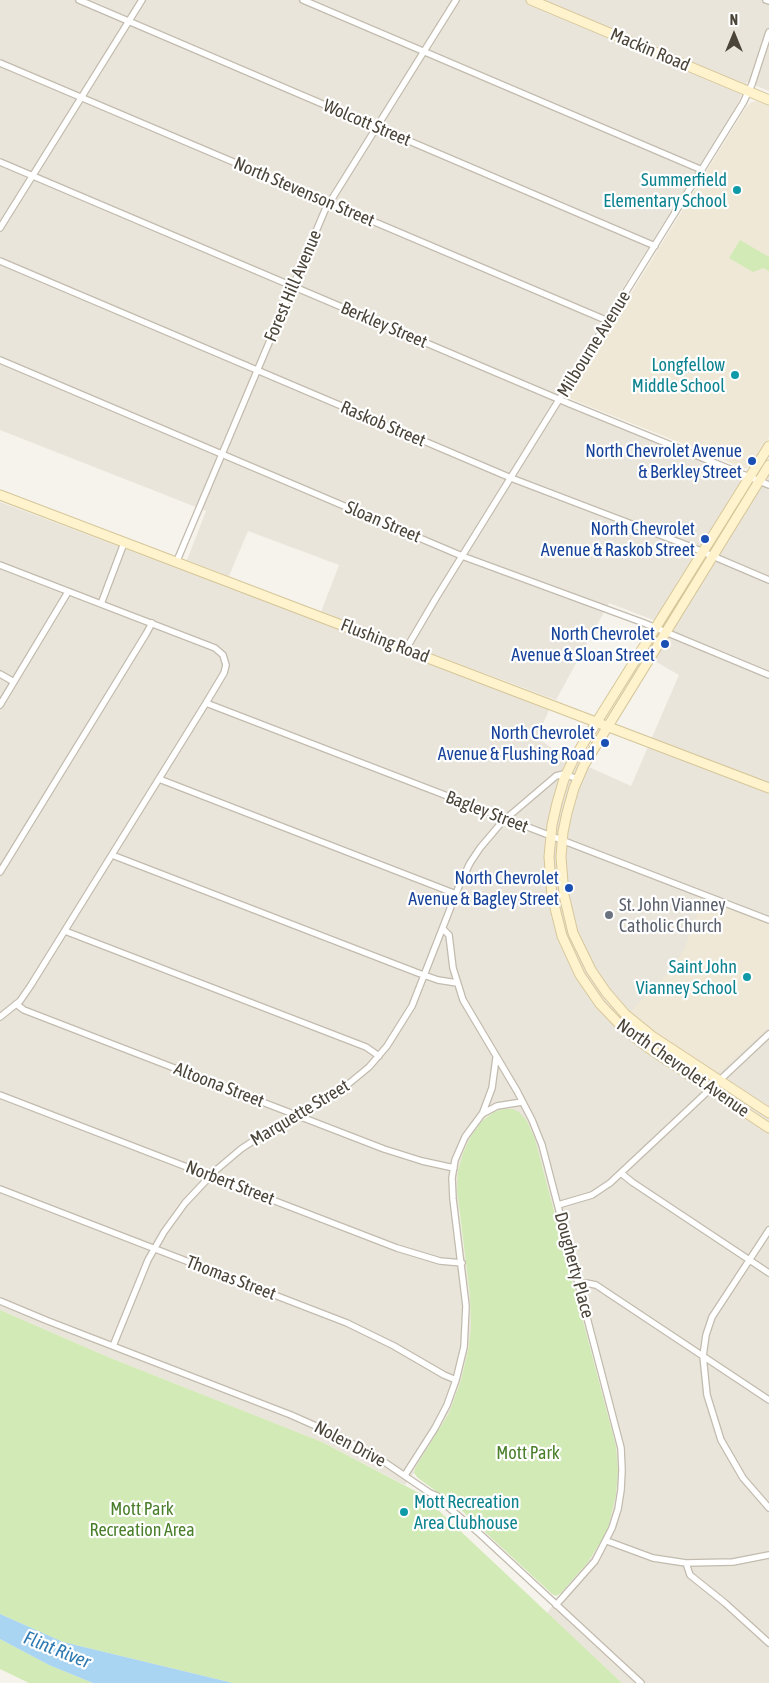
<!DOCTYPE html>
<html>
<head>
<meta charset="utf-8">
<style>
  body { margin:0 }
  #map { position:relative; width:769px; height:1683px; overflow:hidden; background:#f6f3ec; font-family:"Asap Condensed",sans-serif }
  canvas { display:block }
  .north { position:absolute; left:709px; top:10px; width:50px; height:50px; -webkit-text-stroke:4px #fff; paint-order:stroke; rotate:0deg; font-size:14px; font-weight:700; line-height:20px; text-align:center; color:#4b4439 }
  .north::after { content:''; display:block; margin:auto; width:18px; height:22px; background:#4b4439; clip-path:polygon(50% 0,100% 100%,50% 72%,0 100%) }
</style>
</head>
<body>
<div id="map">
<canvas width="769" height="1683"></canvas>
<div class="north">N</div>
</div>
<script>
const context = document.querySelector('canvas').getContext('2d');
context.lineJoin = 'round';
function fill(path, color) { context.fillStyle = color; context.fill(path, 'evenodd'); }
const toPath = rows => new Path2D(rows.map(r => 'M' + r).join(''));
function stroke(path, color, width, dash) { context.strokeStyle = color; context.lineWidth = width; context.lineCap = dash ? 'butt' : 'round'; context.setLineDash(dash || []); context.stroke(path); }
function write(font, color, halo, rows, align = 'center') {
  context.font = font + ' "Asap Condensed",sans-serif'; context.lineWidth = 4.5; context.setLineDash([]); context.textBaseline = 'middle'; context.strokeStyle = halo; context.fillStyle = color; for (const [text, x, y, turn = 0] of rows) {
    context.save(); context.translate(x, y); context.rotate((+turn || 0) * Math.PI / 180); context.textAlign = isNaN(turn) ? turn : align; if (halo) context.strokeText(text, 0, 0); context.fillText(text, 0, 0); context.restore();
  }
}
fill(toPath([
  [0,0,769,0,769,91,747,82,735,110,552,401,746,477,656,621,609,603,556,700,321,612,339,565,248,531,229,576,187,560,206,511,0,430],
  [769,475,769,1683,622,1683,547,1613,588,1562,607,1532,616,1495,618,1469,616,1446,606,1406,535,1139,527,1121,503,1109,494,1112,482,1121,471,1136,463,1153,458,1171,459,1212,470,1296,471,1328,468,1350,461,1380,449,1413,415,1468,414,1473,405,1485,322,1442,108,1357,0,1310,0,502,550,708,537,737,558,753,631,786,679,675,653,660]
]), '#eae5da');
fill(toPath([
  [757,101,769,105,769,438,752,465,746,469,571,399,569,394,746,107,752,102],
  [697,897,769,924,769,1027,720,1072,715,1072,652,1031,630,1012,670,971,684,950,700,908,700,906,695,904]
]), '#efe8d6');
fill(toPath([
  [740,240,769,257,769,271,763,268,753,272,729,258],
  [503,1109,513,1109,519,1112,527,1121,535,1139,616,1446,618,1470,616,1495,607,1532,588,1562,561,1593,556,1596,552,1594,458,1507,418,1478,414,1473,415,1468,449,1413,461,1380,468,1350,471,1328,470,1296,457,1190,458,1171,463,1153,471,1136,482,1121,494,1112],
  [0,1310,108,1357,322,1442,421,1494,622,1683,233,1683,63,1642,0,1614],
  [0,1639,49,1665,93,1683,29,1683,0,1669]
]), '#d2eab5');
fill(toPath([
  [0,1614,63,1642,233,1683,93,1683,49,1665,0,1639]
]), '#a9d4f2');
const street = toPath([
  [79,0,655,246],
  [303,0,702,170],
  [766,0,769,1],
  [0,63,608,321],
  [0,162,570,404,769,485],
  [0,228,142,0],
  [0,261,511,478,689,546,769,580],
  [0,360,462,556,644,623,769,675],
  [176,563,325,210,456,0],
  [0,565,215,648,223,655,226,665,224,673,206,703,31,985,20,1001,0,1017],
  [101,604,124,543],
  [406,649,436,598,743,103,752,84,769,32],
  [0,674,14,682],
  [206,703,769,920],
  [0,705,68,592],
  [159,779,456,894],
  [112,855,418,973,438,980,457,983],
  [0,872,146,634,152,623],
  [443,929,449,935,453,968,463,1000,517,1091,532,1120,542,1145,621,1448,622,1470,621,1490,618,1509,612,1528,595,1561,556,1605],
  [65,931,366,1047,379,1056],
  [16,1004,24,1010,384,1149,422,1161,454,1168],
  [0,1095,397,1248,440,1261,462,1263],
  [483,1112,492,1088,496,1058],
  [621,1173,632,1182,769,1273],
  [0,1189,347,1323,394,1346,444,1375,456,1380],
  [558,1205,592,1195,610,1183,769,1034],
  [769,1230,712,1317,706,1335,703,1356,707,1395,721,1440,743,1478,769,1508],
  [578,1284,586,1283,596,1285,769,1400],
  [0,1301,48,1321,291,1415,336,1435,374,1455,430,1493,437,1496,442,1502,480,1534,641,1683],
  [113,1346,148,1260,164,1232,185,1203,215,1171,241,1149,265,1133,335,1095,369,1067,387,1046,412,1006,459,886,470,863,480,848,502,822,556,776,564,774,578,779],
  [405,1475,435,1428,447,1405,456,1380,464,1347,466,1306,453,1199,452,1178,455,1160,465,1137,482,1114,497,1106,522,1102],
  [607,1541,653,1558,686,1563,690,1575,725,1603,769,1643],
  [686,1563,733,1562,769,1555]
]);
const secondary = toPath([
  [531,0,769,100],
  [769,446,573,760,564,779,557,803,552,825,549,857,552,896,562,936,580,975,600,1004,623,1028,647,1047,769,1128],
  [769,465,584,765,574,788,567,813,563,832,561,857,564,895,573,933,591,970,606,992,625,1014,652,1036,769,1113],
  [0,495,769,788]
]);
stroke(street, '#c2bbae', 8);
stroke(secondary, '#d6c79b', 11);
stroke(street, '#fff', 5.5);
stroke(secondary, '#fff3cd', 9);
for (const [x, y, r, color] of [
  [737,190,5,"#0f9aa8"],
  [735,375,5,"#0f9aa8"],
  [752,461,5,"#1a4fb4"],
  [705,539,5,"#1a4fb4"],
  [665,644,5,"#1a4fb4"],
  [605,743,5,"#1a4fb4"],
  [569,888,5,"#1a4fb4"],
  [609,915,5,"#6b7280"],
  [747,977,5,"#0f9aa8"],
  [404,1512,5,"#0f9aa8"]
]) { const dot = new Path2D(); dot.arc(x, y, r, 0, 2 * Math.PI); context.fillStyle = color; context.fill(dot); stroke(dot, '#fff', 2); }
write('18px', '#4b4439', '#fff', [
  ["Mackin Road",650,50,23],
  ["Wolcott Street",367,123,23],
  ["North Stevenson Street",304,192,23],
  ["Forest Hill Avenue",293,286,-67],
  ["Berkley Street",384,325,23],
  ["Milbourne Avenue",594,344,-58],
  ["Raskob Street",383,424,23],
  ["Sloan Street",383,522,23],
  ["Flushing Road",385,641,21],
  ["Bagley Street",487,812,21],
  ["North Chevrolet Avenue",683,1068,35],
  ["Altoona Street",219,1085,21],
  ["Marquette Street",300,1113,-31],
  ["Norbert Street",230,1183,21],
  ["Dougherty Place",574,1265,75],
  ["Thomas Street",231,1278,21],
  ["Nolen Drive",350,1444,28]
]);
write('18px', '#0d838f', '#fff', [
  ["Summerfield",727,180],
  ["Elementary School",727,201],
  ["Longfellow",725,365],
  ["Middle School",725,386],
  ["Saint John",737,967],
  ["Vianney School",737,988],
  ["Mott Recreation",414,1502,"left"],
  ["Area Clubhouse",414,1523,"left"]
], 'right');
write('18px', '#164399', '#fff', [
  ["North Chevrolet Avenue",742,451],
  ["& Berkley Street",742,472],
  ["North Chevrolet",695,529],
  ["Avenue & Raskob Street",695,550],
  ["North Chevrolet",655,634],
  ["Avenue & Sloan Street",655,655],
  ["North Chevrolet",595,733],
  ["Avenue & Flushing Road",595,754],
  ["North Chevrolet",559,878],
  ["Avenue & Bagley Street",559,899]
], 'right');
write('18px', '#5b616d', '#fff', [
  ["St. John Vianney",619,905],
  ["Catholic Church",619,926]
], 'left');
write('18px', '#4a7f2a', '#fff', [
  ["Mott Park",528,1453],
  ["Mott Park",142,1509],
  ["Recreation Area",142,1530]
]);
write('italic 19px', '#2e7ab2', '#fff', [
  ["Flint River",57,1650,22]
]);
</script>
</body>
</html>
